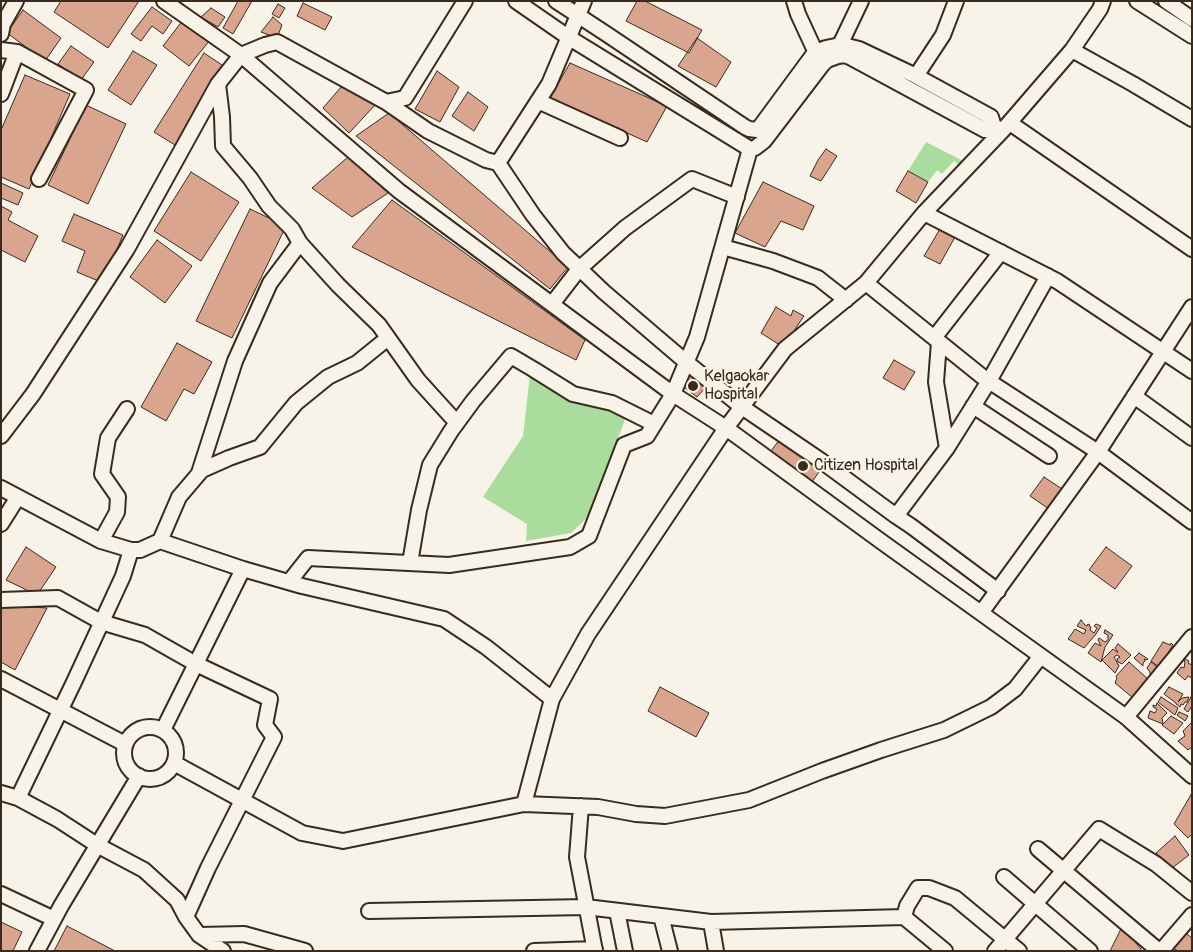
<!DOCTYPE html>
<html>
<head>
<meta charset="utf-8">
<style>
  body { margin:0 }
  #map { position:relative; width:1193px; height:952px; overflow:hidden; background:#f7f3e8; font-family:Pangolin,sans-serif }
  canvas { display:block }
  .frame { position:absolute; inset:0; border:2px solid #3b2a1e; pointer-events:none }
</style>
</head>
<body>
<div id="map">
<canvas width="1193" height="952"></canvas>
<div class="frame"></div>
</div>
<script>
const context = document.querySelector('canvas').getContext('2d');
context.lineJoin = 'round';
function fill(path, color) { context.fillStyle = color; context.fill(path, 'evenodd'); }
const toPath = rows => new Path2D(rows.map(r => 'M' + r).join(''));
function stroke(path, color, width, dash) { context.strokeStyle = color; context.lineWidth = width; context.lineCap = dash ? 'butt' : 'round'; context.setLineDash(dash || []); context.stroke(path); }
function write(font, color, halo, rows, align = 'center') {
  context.font = font + ' Pangolin,sans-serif'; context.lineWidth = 4.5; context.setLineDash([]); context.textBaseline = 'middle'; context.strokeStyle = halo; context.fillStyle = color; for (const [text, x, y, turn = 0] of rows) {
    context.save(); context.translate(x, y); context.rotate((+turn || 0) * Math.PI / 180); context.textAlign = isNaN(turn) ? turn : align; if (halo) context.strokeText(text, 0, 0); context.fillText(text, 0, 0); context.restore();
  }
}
fill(toPath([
  [926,142,965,162,962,167,954,161,942,174,937,170,928,182,908,171],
  [530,374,628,411,590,515,571,533,526,541,527,524,483,497,523,436]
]), '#aadc9d');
const building = toPath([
  [61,1,139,1,108,48,54,12,61,1],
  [238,1,252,1,233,34,223,28,238,1],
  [637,1,645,1,702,30,689,53,626,21,637,1],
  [303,3,332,17,325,30,297,16,303,3],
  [278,4,285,8,279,18,272,14,278,4],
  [152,7,172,21,163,34,152,26,141,41,131,34,152,7],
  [211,8,225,17,218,27,201,17,211,8],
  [23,10,61,38,45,61,7,33,23,10],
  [273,17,282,25,277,38,261,32,273,17],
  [183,20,210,40,189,66,163,46,183,20],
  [697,38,731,62,716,87,678,66,697,38],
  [71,46,94,62,81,80,58,64,71,46],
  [133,51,157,65,131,105,108,90,133,51],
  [204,53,225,67,175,145,154,132,204,53],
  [570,63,667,106,647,142,550,98,570,63],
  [437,71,459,87,440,122,415,109,437,71],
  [25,75,70,94,29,189,1,177,1,130,25,75],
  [342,86,376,104,349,133,323,108,342,86],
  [468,92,488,107,474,131,452,116,468,92],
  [86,105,126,124,88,204,48,185,86,105],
  [389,113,568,267,550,289,356,136,389,113],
  [826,149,837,156,821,181,810,176,818,160,826,149],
  [348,157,388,193,352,217,312,188,348,157],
  [908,171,928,182,916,203,896,191,908,171],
  [191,172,239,202,201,261,154,231,191,172],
  [763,182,814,206,803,230,781,221,765,247,735,233,763,182],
  [1,183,23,193,18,205,1,198,1,183],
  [392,200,585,340,576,360,352,247,392,200],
  [1,206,12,212,8,220,38,236,25,262,1,250,1,206],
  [250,209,286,226,232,338,196,321,250,209],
  [74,214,123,235,103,283,77,272,85,251,62,241,74,214],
  [940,229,955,237,940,264,924,256,940,229],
  [157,240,192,266,165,303,130,277,157,240],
  [776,307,791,316,793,310,804,316,783,347,761,333,776,307],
  [177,343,212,362,194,394,184,389,166,421,141,407,177,343],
  [894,360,915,372,904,390,883,378,894,360],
  [688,373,706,387,697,397,680,384,688,373],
  [780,439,821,469,812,482,771,451,780,439],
  [1044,477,1062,489,1049,509,1030,496,1044,477],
  [26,547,56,567,37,595,6,580,26,547],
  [1106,547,1132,566,1115,589,1089,570,1106,547],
  [1,605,47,608,15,670,1,662,1,605],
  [1081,620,1085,625,1087,626,1088,624,1090,625,1089,626,1091,627,1090,630,1094,633,1097,628,1094,626,1096,624,1101,626,1096,634,1084,648,1068,639,1075,629,1084,634,1086,630,1077,626,1081,620],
  [1105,630,1113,635,1105,647,1101,662,1088,653,1095,643,1101,646,1098,640,1099,638,1105,642,1108,640,1108,635,1104,633,1105,630],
  [1163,642,1170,645,1171,643,1173,645,1159,667,1151,661,1163,642],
  [1118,644,1131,655,1122,664,1118,662,1117,659,1120,657,1117,655,1114,657,1119,666,1115,673,1102,660,1113,649,1117,652,1118,652,1115,648,1118,644],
  [1139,653,1148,659,1146,660,1144,659,1145,661,1143,663,1143,666,1134,658,1139,653],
  [1185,659,1189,661,1188,663,1192,665,1192,678,1188,676,1185,680,1177,673,1181,667,1184,668,1185,662,1184,661,1185,659],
  [1129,662,1149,680,1141,694,1137,692,1133,698,1115,683,1117,678,1116,676,1129,662],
  [1151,662,1161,670,1154,676,1150,676,1150,672,1147,668,1151,662],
  [660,687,709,713,696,737,648,711,660,687],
  [1169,687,1183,694,1178,702,1182,698,1189,697,1187,702,1185,702,1183,705,1181,704,1180,707,1176,704,1176,703,1164,694,1169,687],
  [1161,697,1178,708,1175,715,1158,702,1161,697],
  [1191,697,1192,698,1192,706,1188,712,1184,709,1191,697],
  [1157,703,1167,713,1162,718,1163,724,1148,718,1150,711,1155,713,1157,709,1153,707,1153,705,1156,706,1157,703],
  [1179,712,1188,716,1185,721,1177,715,1179,712],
  [1171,716,1183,723,1174,734,1162,725,1171,716],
  [1192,722,1192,747,1188,750,1178,741,1185,736,1183,731,1192,722],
  [1192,793,1192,834,1188,838,1174,824,1192,793],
  [1175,836,1189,855,1172,868,1156,853,1175,836],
  [1,922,22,932,13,951,1,951,1,922],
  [67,926,115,951,54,951,67,926],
  [1122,927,1141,949,1140,951,1110,951,1122,927],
  [1187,934,1192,938,1192,951,1178,951,1173,948,1187,934]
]);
fill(building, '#daa58f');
stroke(building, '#3b2a1e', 1);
const minor = toPath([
  [164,1,241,55,399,191,673,394,726,428,882,542,1126,717,1192,776],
  [516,1,568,37,750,149,755,148,764,141,822,65,827,60,838,56,844,55,850,57,985,130,994,127,1003,130,1072,50,1100,9,1103,1],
  [556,1,608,35,745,127,749,129,757,130,760,127,813,55,818,51,826,48,840,45,847,46,859,49,916,76,991,117,994,127],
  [794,1,798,14,816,53],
  [1137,1,1192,36],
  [1166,1,1192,19],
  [1,34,3,24,16,1],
  [840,45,861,1],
  [1,50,17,52,86,90,39,179],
  [1072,50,1133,84,1192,119],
  [916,76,943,35,956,1],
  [218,84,222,117,223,146,250,178,269,206,292,229,300,243,338,285,379,325,418,380,457,423],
  [1,94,17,52],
  [538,101,620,138],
  [386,102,428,131,486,160,498,163,533,215,563,253,604,292,686,362,742,407,820,460,896,516,911,526,998,591],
  [1010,123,1192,249],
  [498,163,549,84,584,1],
  [924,213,1057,281,1192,371],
  [723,247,773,261,818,278,846,300],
  [866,283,984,378,1098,452,1192,522],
  [552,304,579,269,625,228,692,179,737,197],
  [934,338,1001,252],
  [939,342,936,382,947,448],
  [1134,396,1192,438],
  [973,406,1049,456],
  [1,436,33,394,127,249,218,84,241,55,265,45,277,42,386,102,405,98,465,1],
  [199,473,235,361,270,283,300,243],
  [1,488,101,541,131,550,140,550,160,541,243,569,302,586,444,619,486,647,552,699],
  [896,516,947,448,989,381,1048,276],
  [1,524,18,497],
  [101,541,117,512,118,497,102,474,108,438,127,409],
  [160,541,179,497,202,470,229,458,260,447,296,403,328,377,357,363,388,338],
  [410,563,419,510,430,465,451,431,473,401,511,356,533,369,573,394,612,403,654,424],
  [289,582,308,558,449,565,570,547,589,536,624,445,647,436,673,394,697,337,750,149],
  [1,600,58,598,101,622,145,635,196,664,270,699,265,725,274,737,208,868,186,917],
  [981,613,1098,452,1192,307],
  [1,679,125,744],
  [1126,717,1192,637],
  '124 753a26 26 0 1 1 52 0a26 26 0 1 1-52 0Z',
  [163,730,243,569],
  [174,763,302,833,343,841,524,804,598,807,636,814,665,816,749,800,822,771,881,750,944,730,991,707,1015,689,1041,656],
  [1,793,18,798,57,819,97,845,144,870,177,900,186,917,199,935,223,951],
  [18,798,74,682,123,576,131,550],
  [524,804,552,699,588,634,726,428,785,349,866,283,924,213,1003,130],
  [581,806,577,857,595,951],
  [1038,849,1159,951],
  [1004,877,1090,951],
  [1,894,54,919],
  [369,911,586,907,711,922,904,917,945,951],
  [617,911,625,951],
  [661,916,670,951],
  [904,917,907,906,918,888,929,888,955,898,1019,951],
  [711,922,716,951],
  [199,935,244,934,305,951],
  [37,951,61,906,139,776],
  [534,951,595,949],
  [995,951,1099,829,1156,864,1192,893],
  [1161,951,1192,915]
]);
stroke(minor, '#3b2a1e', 18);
stroke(minor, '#f7f3e8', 14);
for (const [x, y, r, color] of [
  [693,386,6,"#3b2a1e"],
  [803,466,6,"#3b2a1e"]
]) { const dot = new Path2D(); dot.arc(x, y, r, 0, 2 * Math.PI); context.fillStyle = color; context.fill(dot); stroke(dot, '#f7f3e8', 2); }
write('16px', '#3b2a1e', '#f7f3e8', [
  ["Kelgaokar",704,377],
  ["Hospital",704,395],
  ["Citizen Hospital",814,466]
], 'left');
</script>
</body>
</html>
